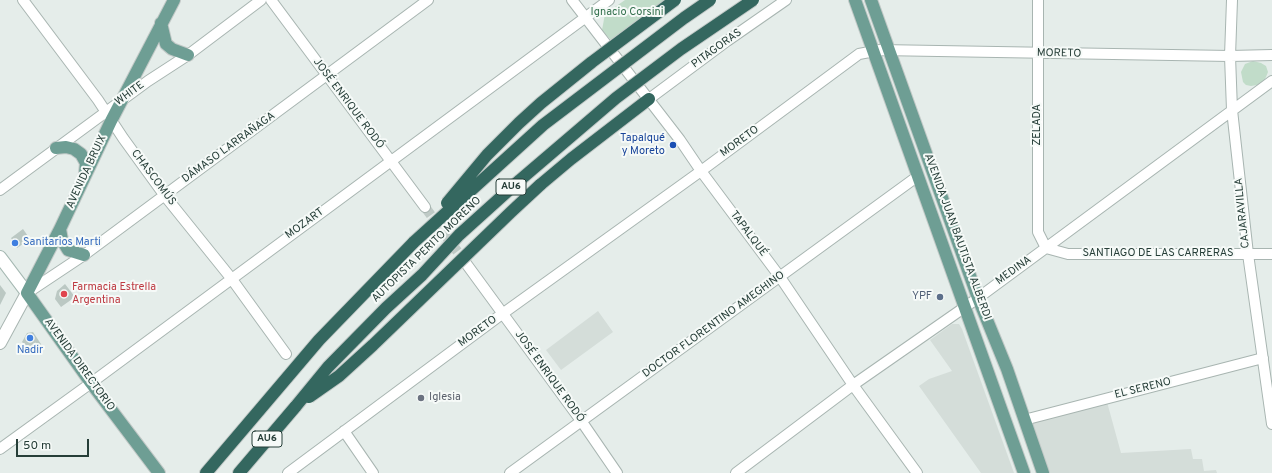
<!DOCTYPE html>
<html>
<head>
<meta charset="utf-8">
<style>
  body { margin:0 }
  #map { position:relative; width:1272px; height:473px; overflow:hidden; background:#e5edea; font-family:Overpass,sans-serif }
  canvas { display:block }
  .scale { position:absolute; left:16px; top:439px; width:73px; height:18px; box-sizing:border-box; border:2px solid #263e38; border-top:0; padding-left:5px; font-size:12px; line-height:14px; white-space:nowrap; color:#263e38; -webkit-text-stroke:3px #f6faf8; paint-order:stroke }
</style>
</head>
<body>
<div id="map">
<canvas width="1272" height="473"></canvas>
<div class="scale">50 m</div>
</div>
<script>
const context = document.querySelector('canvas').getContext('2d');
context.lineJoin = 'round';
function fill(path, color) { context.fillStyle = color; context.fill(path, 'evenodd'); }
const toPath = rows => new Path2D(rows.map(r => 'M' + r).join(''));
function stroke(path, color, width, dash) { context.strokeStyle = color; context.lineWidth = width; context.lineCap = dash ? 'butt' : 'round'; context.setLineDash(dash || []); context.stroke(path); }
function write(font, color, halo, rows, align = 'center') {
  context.font = font + ' Overpass,sans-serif'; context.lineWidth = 4; context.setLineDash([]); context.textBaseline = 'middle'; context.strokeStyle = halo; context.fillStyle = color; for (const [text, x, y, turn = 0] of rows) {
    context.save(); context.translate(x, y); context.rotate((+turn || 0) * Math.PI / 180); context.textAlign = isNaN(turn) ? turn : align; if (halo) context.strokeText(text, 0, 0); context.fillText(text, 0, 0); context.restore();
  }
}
fill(toPath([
  [598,311,613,332,561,370,546,350],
  [952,324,959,324,962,329,1014,473,981,473,919,386,929,379,952,371,930,340],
  [1107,402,1121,453,1191,449,1193,459,1202,459,1204,471,1216,470,1217,473,1044,473,1030,426,1034,421]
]), '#d4ddd9');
fill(toPath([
  [625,0,666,0,611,40,602,30,605,14],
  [1253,61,1261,63,1266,66,1268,72,1266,77,1263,82,1257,85,1251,86,1246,85,1243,82,1241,72,1245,64]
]), '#c1dcc9');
fill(toPath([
  [23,229,30,239,17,248,11,238],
  [65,284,75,297,61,307,55,299,57,291],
  [0,285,6,293,0,305],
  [33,332,41,344,37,348,36,346,30,350,22,342,27,333]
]), '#bbc8c3');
stroke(toPath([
  [425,207,465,262]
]), '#bfcac6', 10, [10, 5]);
const minor = toPath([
  [23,0,98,100,123,138,165,196,231,278,286,354],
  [271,0,425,207],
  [572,0,680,140,701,171,780,277,853,385,917,473],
  [1038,0,1038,232,1046,248,1068,254,1272,254],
  [1232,0,1230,56,1232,110,1248,254,1272,424],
  [649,99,727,41,786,0],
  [0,190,148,81,188,55,261,0],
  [465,262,582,422,617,473],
  [27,293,84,255,428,0],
  [1024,420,1263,358],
  [344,431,373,473],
  [0,449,91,383,609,0],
  [288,473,498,317,701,171,859,54,880,50,1230,56,1272,55],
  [510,473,918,176],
  [736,473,853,385,978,298,1272,81]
]);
const tertiary = toPath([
  [0,343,27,293]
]);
const secondary = toPath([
  [0,257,27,293]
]);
const primary = toPath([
  [855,0,1024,473],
  [871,0,978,298,1007,369,1043,473],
  [161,23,166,44,172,49,188,55],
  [56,148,66,147,74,149,81,154,86,163,85,173],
  [60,229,62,240,68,250,84,255],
  [159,473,91,383,27,293,60,229,111,121,174,0]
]);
const motorway = toPath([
  [540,185,571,159,649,99],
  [206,473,319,340,414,242],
  [239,473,296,406]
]);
stroke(minor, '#a8b5b1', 12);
stroke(tertiary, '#a8b5b1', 14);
stroke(secondary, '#a5b8b2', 14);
stroke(primary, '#c2c9c7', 14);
stroke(motorway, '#c2c9c7', 14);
stroke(minor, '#fff', 10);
stroke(tertiary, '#fff', 12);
stroke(secondary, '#fff', 12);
stroke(primary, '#6e9e94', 12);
stroke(motorway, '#34675f', 12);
const motorwayBridge = toPath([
  [447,203,487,155,519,123,541,103,592,62,675,0],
  [414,242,543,125,684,18,710,0],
  [309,397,339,376,373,345,511,212,540,185],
  [296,406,328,367,386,308,422,275,459,235,520,180,616,98,681,49,753,0]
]);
stroke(motorwayBridge, '#c2c9c7', 14, []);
stroke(motorwayBridge, '#34675f', 12);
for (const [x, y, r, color] of [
  [673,145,4,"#1a4fb4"],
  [15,243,4,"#3f7fe0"],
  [64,294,4,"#e0444e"],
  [940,297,4,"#5c6f8a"],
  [30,338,4,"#3f7fe0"],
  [421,398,4,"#6b7280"]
]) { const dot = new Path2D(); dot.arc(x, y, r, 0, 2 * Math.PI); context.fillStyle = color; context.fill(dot); stroke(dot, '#f6faf8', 1.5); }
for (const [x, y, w] of [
  [511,187,30],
  [267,439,30]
]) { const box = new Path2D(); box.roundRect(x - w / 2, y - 8, w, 16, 3); context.fillStyle = '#f6faf8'; context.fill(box); stroke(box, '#263e38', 1); }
write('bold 10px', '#263e38', null, [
  ["AU6",511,187],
  ["AU6",267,439]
]);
write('11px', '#34714e', '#f6faf8', [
  ["Ignacio Corsini",627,13]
]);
write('11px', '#263e38', '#f6faf8', [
  ["PITAGORAS",717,49,-36],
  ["MORETO",1059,54,1],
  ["WHITE",130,94,-36],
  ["JOSÉ ENRIQUE RODÓ",348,104,53],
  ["ZELADA",1038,125,-90],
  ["MORETO",740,142,-36],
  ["DÁMASO LARRAÑAGA",229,148,-36],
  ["AVENIDA BRUIX",87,172,-65],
  ["CHASCOMÚS",153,178,53],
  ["CAJARAVILLA",1243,213,-96],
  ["MOZART",305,224,-36],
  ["TAPALQUÉ",748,234,53],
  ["AVENIDA JUAN BAUTISTA ALBERDI",957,237,70],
  ["AUTOPISTA PERITO MORENO",427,250,-44],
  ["SANTIAGO DE LAS CARRERAS",1158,254],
  ["MEDINA",1014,271,-36],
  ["DOCTOR FLORENTINO AMEGHINO",714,325,-36],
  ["MORETO",478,332,-36],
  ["AVENIDA DIRECTORIO",79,365,54],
  ["JOSÉ ENRIQUE RODÓ",549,377,54],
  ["EL SERENO",1143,389,-14]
]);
write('11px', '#164399', '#f6faf8', [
  ["Tapalqué",665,139],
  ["y Moreto",665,152]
], 'right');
write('11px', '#366cbe', '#f6faf8', [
  ["Sanitarios Marti",23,243],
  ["Nadir",30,351,"center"]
], 'left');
write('11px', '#be3a42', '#f6faf8', [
  ["Farmacia Estrella",72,288],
  ["Argentina",72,301]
], 'left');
write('11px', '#4e5e75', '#f6faf8', [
  ["YPF",932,297]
], 'right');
write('11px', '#5b616d', '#f6faf8', [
  ["Iglesia",429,398]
], 'left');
</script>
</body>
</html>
